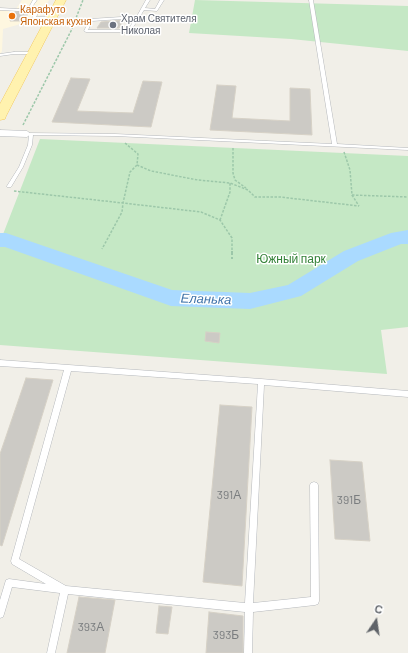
<!DOCTYPE html>
<html>
<head>
<meta charset="utf-8">
<style>
  body { margin:0 }
  #map { position:relative; width:408px; height:653px; overflow:hidden; background:#f1efe8; font-family:Barlow,sans-serif }
  canvas { display:block }
  .north { position:absolute; left:356px; top:601px; width:40px; height:40px; -webkit-text-stroke:3px #fff; paint-order:stroke; rotate:13deg; font-size:11px; font-weight:700; line-height:16px; text-align:center; color:#5f6368 }
  .north::after { content:''; display:block; margin:auto; width:14px; height:18px; background:#5f6368; clip-path:polygon(50% 0,100% 100%,50% 72%,0 100%) }
</style>
</head>
<body>
<div id="map">
<canvas width="408" height="653"></canvas>
<div class="north">С</div>
</div>
<script>
const context = document.querySelector('canvas').getContext('2d');
context.lineJoin = 'round';
function fill(path, color) { context.fillStyle = color; context.fill(path, 'evenodd'); }
const toPath = rows => new Path2D(rows.map(r => 'M' + r).join(''));
function stroke(path, color, width, dash) { context.strokeStyle = color; context.lineWidth = width; context.lineCap = dash ? 'butt' : 'round'; context.setLineDash(dash || []); context.stroke(path); }
function write(font, color, halo, rows, align = 'center') {
  context.font = font + ' Barlow,sans-serif'; context.lineWidth = 3; context.setLineDash([]); context.textBaseline = 'middle'; context.strokeStyle = halo; context.fillStyle = color; for (const [text, x, y, turn = 0] of rows) {
    context.save(); context.translate(x, y); context.rotate((+turn || 0) * Math.PI / 180); context.textAlign = isNaN(turn) ? turn : align; if (halo) context.strokeText(text, 0, 0); context.fillText(text, 0, 0); context.restore();
  }
}
fill(toPath([
  [22,0,49,0,38,19,3,29,2,51,0,55,0,8,16,9]
]), '#fef7e0');
fill(toPath([
  [195,0,408,6,408,51,291,39,189,33],
  [40,139,408,156,408,327,381,330,387,374,0,345,0,242]
]), '#c5e8c5');
fill(toPath([
  [408,230,408,244,401,244,358,261,301,296,250,309,171,306,5,247,0,247,0,233,6,233,172,290,250,293,288,285,344,251,391,233,408,230]
]), '#aadaff');
const building = toPath([
  [30,11,23,21,10,21,15,12,30,11],
  [124,20,119,28,97,28,101,22,124,20],
  [71,78,90,79,77,111,133,113,143,81,162,82,151,127,52,122,71,78],
  [217,85,236,86,232,118,290,121,290,88,310,89,312,135,210,130,217,85],
  [206,332,220,333,219,343,205,341,206,332],
  [26,378,53,380,2,546,0,545,0,454,26,378],
  [220,405,252,407,242,586,203,582,220,405],
  [330,460,362,462,370,541,335,539,330,460],
  [79,597,115,600,105,653,67,653,79,597],
  [159,606,172,607,168,634,156,633,159,606],
  [209,612,243,616,243,653,206,653,209,612]
]);
fill(building, '#cccac5');
stroke(building, '#d6d1c6', 1);
const service = toPath([
  [33,0,37,0,32,7,39,7,41,8,36,17,52,17,52,19,33,19,32,18,37,9,18,11,0,10,0,8,18,9,29,7,33,0],
  [146,0,150,0,145,8,155,9,160,0,164,0,157,11,144,10,132,29,126,32,86,32,84,31,90,19,137,16,146,0],
  [135,18,130,27,124,30,88,30,92,21,135,18],
  [309,0,313,0,337,144,408,148,408,150,115,136,33,135,32,145,23,167,11,187,7,187,7,186,19,167,28,145,29,135,25,134,27,133,115,134,332,144,309,0],
  [14,52,33,52,35,53,33,54,14,54,0,56,0,54,14,52],
  [0,360,261,379,408,391,408,397,264,385,253,603,311,597,310,485,311,483,314,482,317,483,318,485,319,601,318,604,315,605,253,612,252,653,244,653,245,612,68,594,55,653,47,653,60,593,12,587,4,614,3,617,0,618,0,600,6,580,9,579,46,584,12,564,11,561,64,370,0,366,0,360],
  [71,371,258,384,245,603,66,586,19,559,71,371]
]);
const minor = toPath([
  [0,130,27,131,31,134,27,137,0,136,0,130]
]);
const primary = toPath([
  [56,0,66,0,6,116,5,119,0,120,0,104,56,0]
]);
stroke(service, '#b5b8bc', 1);
stroke(minor, '#b5b8bc', 1);
stroke(primary, '#f2c960', 1);
stroke(toPath([
  [23,125,71,31,83,0],
  [125,143,138,154,137,165,151,171,198,180,230,183,248,190,255,197,280,197,359,206],
  [233,148,233,173,235,180,246,188],
  [344,152,350,170,352,195,359,206],
  [137,165,130,172,123,203,201,212,220,220,232,238,232,252],
  [14,191,123,203,122,212,102,249],
  [352,195,408,197],
  [220,220,230,192,230,183]
]), '#9cc7a9', 1.5, [2.5, 1.5]);
stroke(toPath([
  [232,251,232,259]
]), '#9cc7a9', 2, [4, 2]);
fill(service, '#fff');
fill(minor, '#fff');
fill(primary, '#fff2af');
for (const [x, y, r, color] of [
  [12,16,4,"#e8710a"],
  [113,25,4,"#6b7280"]
]) { const dot = new Path2D(); dot.arc(x, y, r, 0, 2 * Math.PI); context.fillStyle = color; context.fill(dot); stroke(dot, '#fff', 1.5); }
write('10px', '#c56008', '#fff', [
  ["Карафуто",20,10],
  ["Японская кухня",20,22]
], 'left');
write('10px', '#5b616d', '#fff', [
  ["Храм Святителя",121,19],
  ["Николая",121,31]
], 'left');
write('12px', '#348238', '#fff', [
  ["Южный парк",291,259]
]);
write('12px', '#7a7d7f', null, [
  ["391А",229,495],
  ["391Б",349,500],
  ["393А",91,627],
  ["393Б",226,635]
]);
write('italic 13px', '#4174aa', '#fff', [
  ["Еланька",206,299,2]
]);
</script>
</body>
</html>
